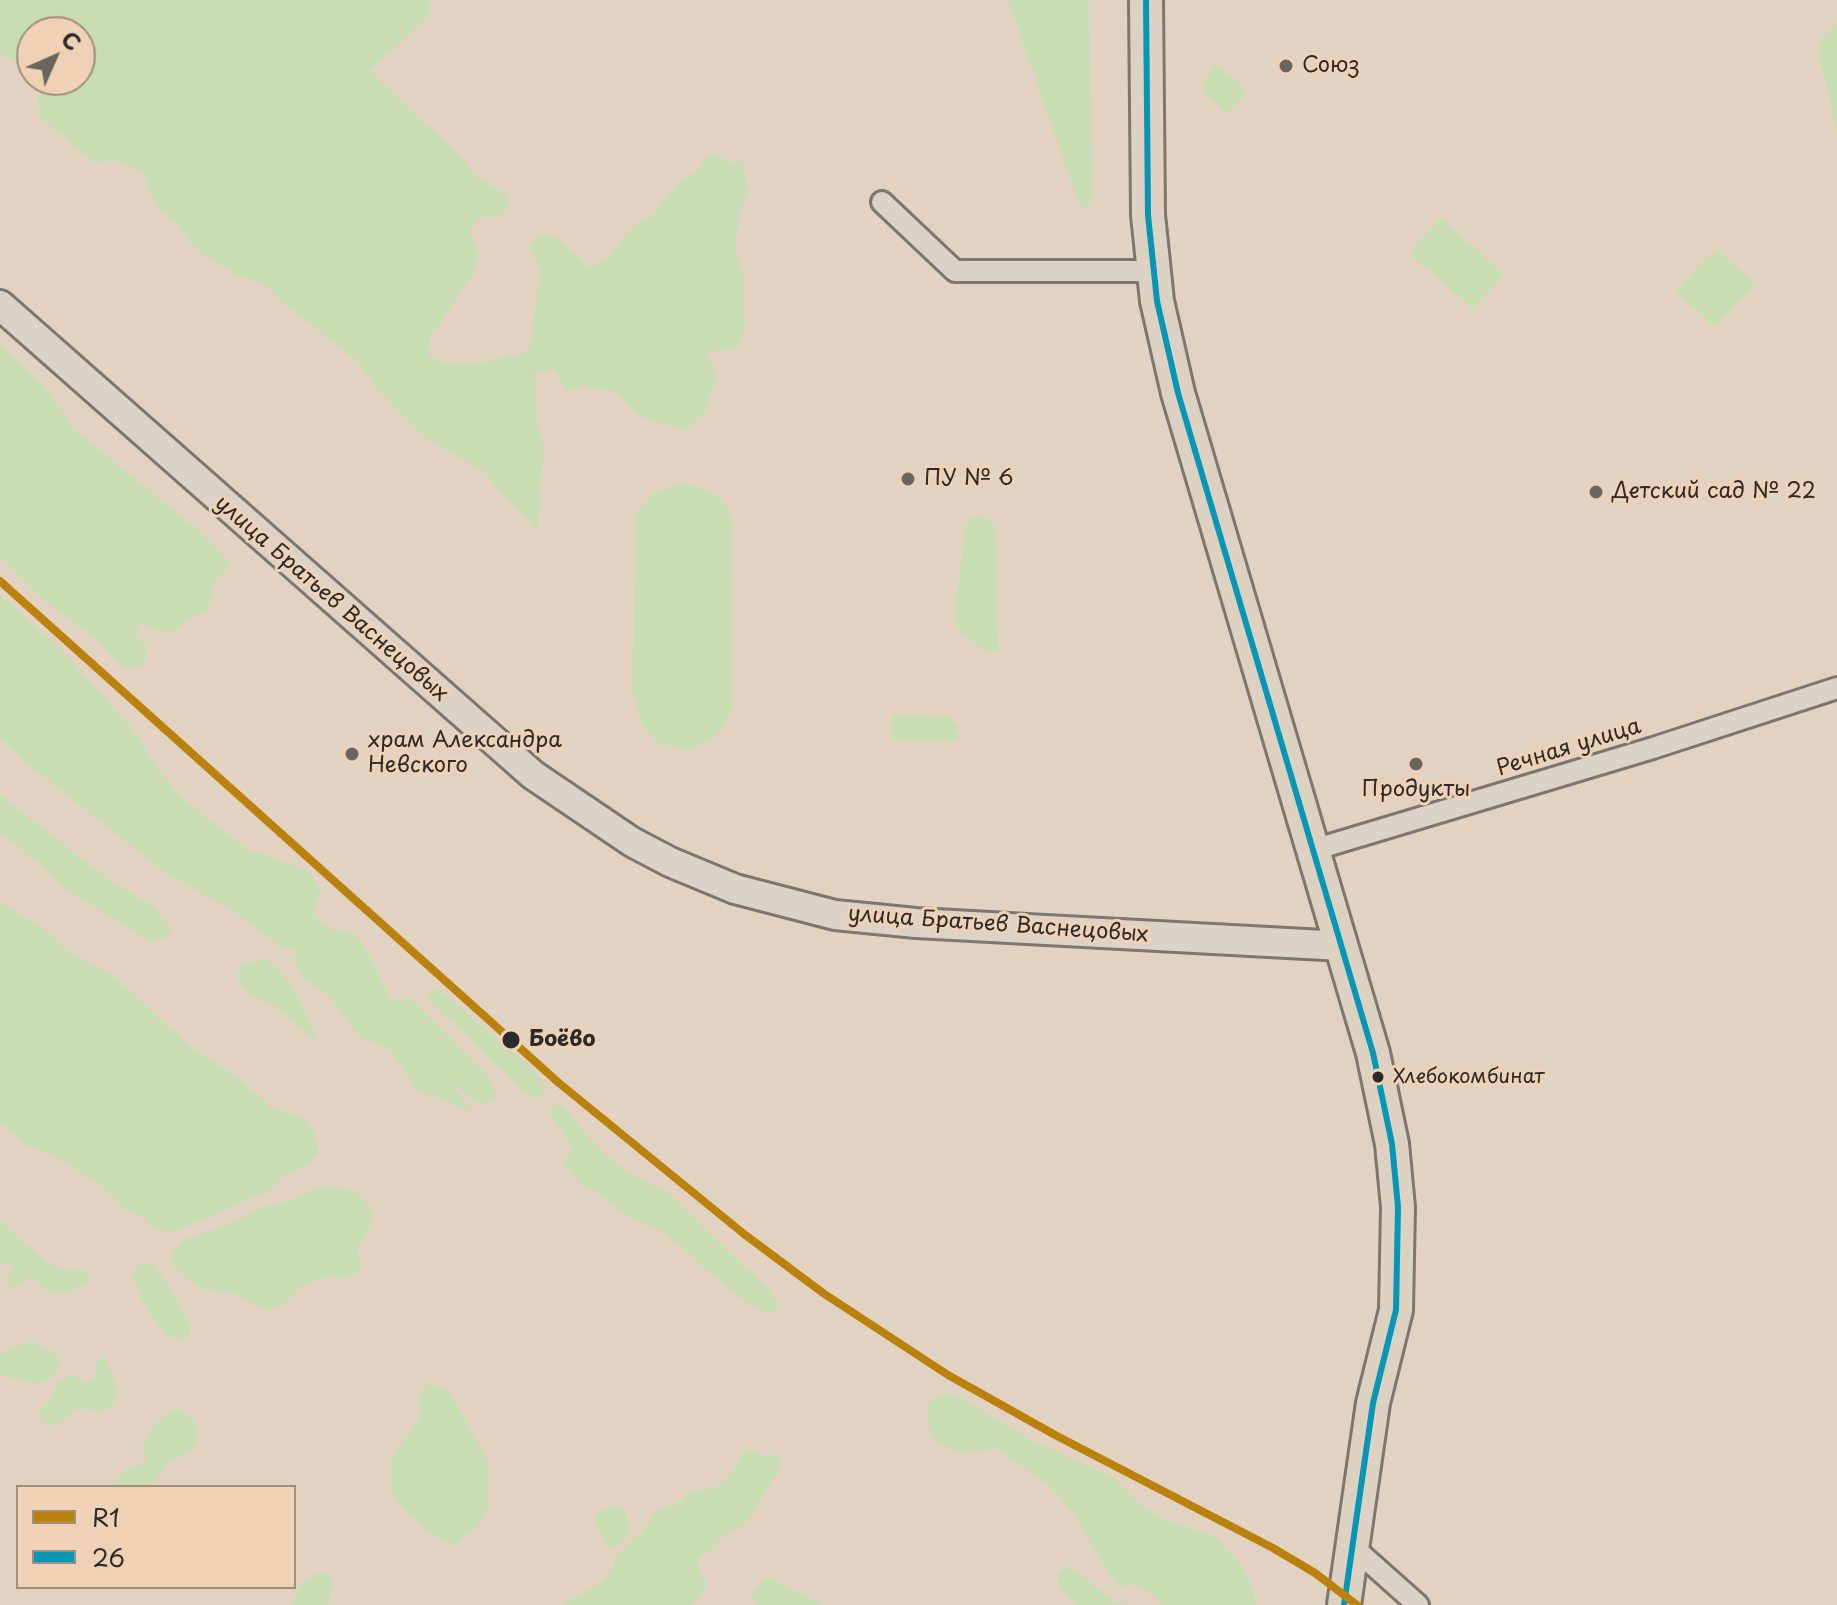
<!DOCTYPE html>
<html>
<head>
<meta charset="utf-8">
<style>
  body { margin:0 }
  #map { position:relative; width:1837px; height:1605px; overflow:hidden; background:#e2d2c2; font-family:"Playpen Sans",sans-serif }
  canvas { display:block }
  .legend { position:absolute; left:16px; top:1485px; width:280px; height:104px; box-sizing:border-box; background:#efd1b5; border:2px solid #a18f7e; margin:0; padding:10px 14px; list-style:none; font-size:24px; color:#2b2b2b }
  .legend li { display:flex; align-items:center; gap:16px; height:40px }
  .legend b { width:40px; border:2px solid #a18f7e }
  .north { position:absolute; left:16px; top:16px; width:80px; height:80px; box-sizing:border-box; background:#efd1b5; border:2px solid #a18f7e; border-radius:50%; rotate:45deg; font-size:22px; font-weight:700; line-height:32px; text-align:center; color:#2b2b2b }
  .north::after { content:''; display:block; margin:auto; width:28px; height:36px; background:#6b6560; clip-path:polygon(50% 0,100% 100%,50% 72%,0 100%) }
</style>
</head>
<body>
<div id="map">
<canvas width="1837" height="1605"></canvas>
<ul class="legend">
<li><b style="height:10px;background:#ba810d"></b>R1</li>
<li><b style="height:10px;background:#0696b6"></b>26</li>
</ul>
<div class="north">С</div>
</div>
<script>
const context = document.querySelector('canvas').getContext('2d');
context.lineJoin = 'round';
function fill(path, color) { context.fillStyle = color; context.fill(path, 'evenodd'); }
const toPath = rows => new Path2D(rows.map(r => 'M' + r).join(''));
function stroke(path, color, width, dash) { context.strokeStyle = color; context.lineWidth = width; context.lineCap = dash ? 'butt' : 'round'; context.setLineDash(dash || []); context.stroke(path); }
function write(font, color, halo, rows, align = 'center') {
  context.font = font + ' "Playpen Sans",sans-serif'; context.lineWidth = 6; context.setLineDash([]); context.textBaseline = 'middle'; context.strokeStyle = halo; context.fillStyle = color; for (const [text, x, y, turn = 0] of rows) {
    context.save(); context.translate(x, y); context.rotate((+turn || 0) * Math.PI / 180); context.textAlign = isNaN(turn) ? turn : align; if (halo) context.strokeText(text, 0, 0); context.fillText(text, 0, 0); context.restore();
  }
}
fill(toPath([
  [0,0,429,0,430,14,370,71,465,161,474,175,508,196,508,209,497,217,482,216,469,230,478,251,477,268,430,337,429,356,447,363,474,364,530,351,541,265,528,247,540,234,558,237,591,269,608,258,634,226,652,215,682,179,699,171,706,156,713,153,731,163,738,160,743,163,748,191,740,210,735,248,743,274,744,329,737,348,707,352,716,376,706,412,684,430,639,416,617,393,585,386,565,391,555,370,535,372,537,422,544,443,537,531,482,471,419,433,378,390,358,362,281,301,268,286,236,275,196,249,177,224,155,206,143,172,118,161,93,162,40,117,38,97,54,80,80,80,80,32,32,32,32,65,20,64,0,54],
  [1008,0,1089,0,1092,197,1088,207,1082,207,1078,201],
  [1837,22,1837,133,1817,45],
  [1214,62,1248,91,1226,113,1201,90],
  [1440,218,1504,274,1473,309,1409,253],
  [1717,248,1755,284,1714,327,1676,291],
  [0,343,45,387,75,430,204,535,230,565,214,584,207,613,194,615,175,630,163,633,140,623,136,635,145,644,147,657,140,668,127,669,118,662,91,635,43,600,0,558],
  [684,483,716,494,727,505,733,525,732,711,715,737,690,750,659,743,650,734,641,722,633,692,635,515,653,493],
  [980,515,991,520,996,534,998,649,991,654,963,635,955,623,955,613,965,527,970,518],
  [0,594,62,651,130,726,162,775,184,800,247,849,307,870,322,891,312,915,333,930,351,932,363,943,392,1001,409,998,424,1011,489,1078,496,1095,490,1101,481,1104,473,1101,449,1081,471,1111,416,1090,395,1056,385,1047,361,1038,330,997,305,979,298,968,294,947,282,949,235,911,170,876,27,764,0,738],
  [893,715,949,717,958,726,957,741,891,739],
  [0,795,113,883,156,908,172,931,167,938,150,941,67,890,39,863,0,833],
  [0,902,42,927,71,954,113,976,191,1047,240,1079,269,1106,305,1119,316,1134,319,1154,307,1165,282,1176,270,1190,171,1233,154,1228,141,1216,124,1208,96,1182,57,1157,29,1147,0,1122],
  [264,959,279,969,294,989,318,1038,312,1038,277,1008,253,996,239,983,239,965],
  [438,989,528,1065,546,1086,541,1094,532,1098,524,1093,463,1030,442,1013,430,1000,429,991],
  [554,1104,563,1106,603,1153,633,1176,667,1192,770,1291,779,1306,773,1312,764,1311,740,1298,665,1233,624,1215,596,1191,580,1184,563,1162,572,1146,552,1118,549,1110],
  [320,1187,343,1188,360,1195,372,1210,370,1228,358,1248,360,1267,355,1274,346,1278,327,1277,301,1286,282,1306,265,1311,234,1293,200,1289,173,1267,170,1259,173,1251,186,1239,231,1224,262,1207,288,1201],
  [0,1220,47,1263,60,1269,86,1271,91,1276,88,1282,69,1293,50,1293,31,1277,15,1288,9,1286,6,1281,14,1264,0,1264],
  [141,1263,155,1265,178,1301,190,1326,190,1335,184,1341,167,1335,146,1309,131,1276],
  [34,1342,60,1358,57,1371,47,1381,36,1384,0,1375,0,1355,15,1346],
  [105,1357,118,1389,112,1406,105,1412,78,1408,58,1424,49,1426,42,1421,38,1413,50,1400,56,1384,71,1374,86,1383,95,1380,96,1363],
  [426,1384,444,1388,452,1396,489,1463,487,1511,483,1519,456,1545,433,1536,401,1506,392,1492,391,1458,421,1416,418,1399],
  [948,1393,960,1397,1029,1439,1112,1477,1142,1506,1165,1520,1215,1536,1240,1564,1253,1588,1256,1605,1164,1605,1144,1589,1133,1584,1120,1587,1105,1568,1074,1513,1048,1485,997,1449,958,1453,937,1441,929,1431,927,1406,936,1397],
  [178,1408,195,1422,198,1440,194,1448,170,1461,151,1487,111,1487,128,1468,146,1463,142,1445,151,1430,169,1411],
  [748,1450,765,1456,775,1454,780,1459,779,1468,747,1523,723,1535,714,1548,699,1557,698,1566,706,1583,704,1592,698,1599,689,1605,563,1605,604,1580,614,1566,615,1557,628,1546,632,1538,640,1535,660,1507,678,1505,689,1491,715,1489,734,1470,741,1454],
  [612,1506,624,1509,629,1527,627,1535,614,1548,606,1546,595,1522,595,1514],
  [1068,1565,1115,1602,1128,1605,1077,1605,1059,1588,1057,1574],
  [319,1572,332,1578,329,1605,293,1605,299,1587],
  [769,1577,791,1589,823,1605,758,1605,750,1594]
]), '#c9ddb3');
const minor = toPath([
  [882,202,955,271,1152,271],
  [1313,850,1653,748,1837,688],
  [1354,1548,1418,1605]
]);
const secondary = toPath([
  [0,305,533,775,632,842,670,862,735,889,835,915,916,923,1343,946]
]);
const primary = toPath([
  [1146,0,1148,215,1157,301,1178,393,1373,1053,1392,1144,1398,1207,1396,1310,1373,1403,1344,1605]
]);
stroke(minor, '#7d766f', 26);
stroke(secondary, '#7d766f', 34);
stroke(primary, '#7d766f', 38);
stroke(minor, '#ddd2c7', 20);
stroke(secondary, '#ddd2c7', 28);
stroke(primary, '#ddd1c1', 32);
stroke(toPath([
  [1146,0,1148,215,1157,301,1178,393,1373,1053,1392,1144,1398,1207,1396,1310,1373,1403,1344,1605]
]), '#0696b6', 6);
stroke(toPath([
  [0,581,559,1083,744,1234,823,1293,948,1375,1057,1436,1273,1548,1315,1573,1357,1605]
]), '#ba810d', 8);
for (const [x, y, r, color] of [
  [1286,66,8,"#6b6560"],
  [908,479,8,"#6b6560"],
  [1596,492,8,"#6b6560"],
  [352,754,8,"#6b6560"],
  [1416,764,8,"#6b6560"],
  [511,1040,10,"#2b2b2b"],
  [1378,1077,7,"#2b2b2b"]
]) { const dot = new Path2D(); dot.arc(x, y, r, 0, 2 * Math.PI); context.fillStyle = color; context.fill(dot); stroke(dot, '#efd1b5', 3); }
write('20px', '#2b2b2b', '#efd1b5', [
  ["Хлебокомбинат",1393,1077]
], 'left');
write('22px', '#2b2b2b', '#efd1b5', [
  ["Союз",1302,66],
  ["ПУ № 6",924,479],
  ["Детский сад № 22",1612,492],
  ["храм Александра",368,741],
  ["Невского",368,766],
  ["Продукты",1416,790,"center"]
], 'left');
write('22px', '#2b2b2b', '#efd1b5', [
  ["улица Братьев Васнецовых",331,599,41],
  ["Речная улица",1569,748,-17],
  ["улица Братьев Васнецовых",998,925,4]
]);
write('bold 22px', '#2b2b2b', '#efd1b5', [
  ["Боёво",529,1040]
], 'left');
</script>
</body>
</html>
